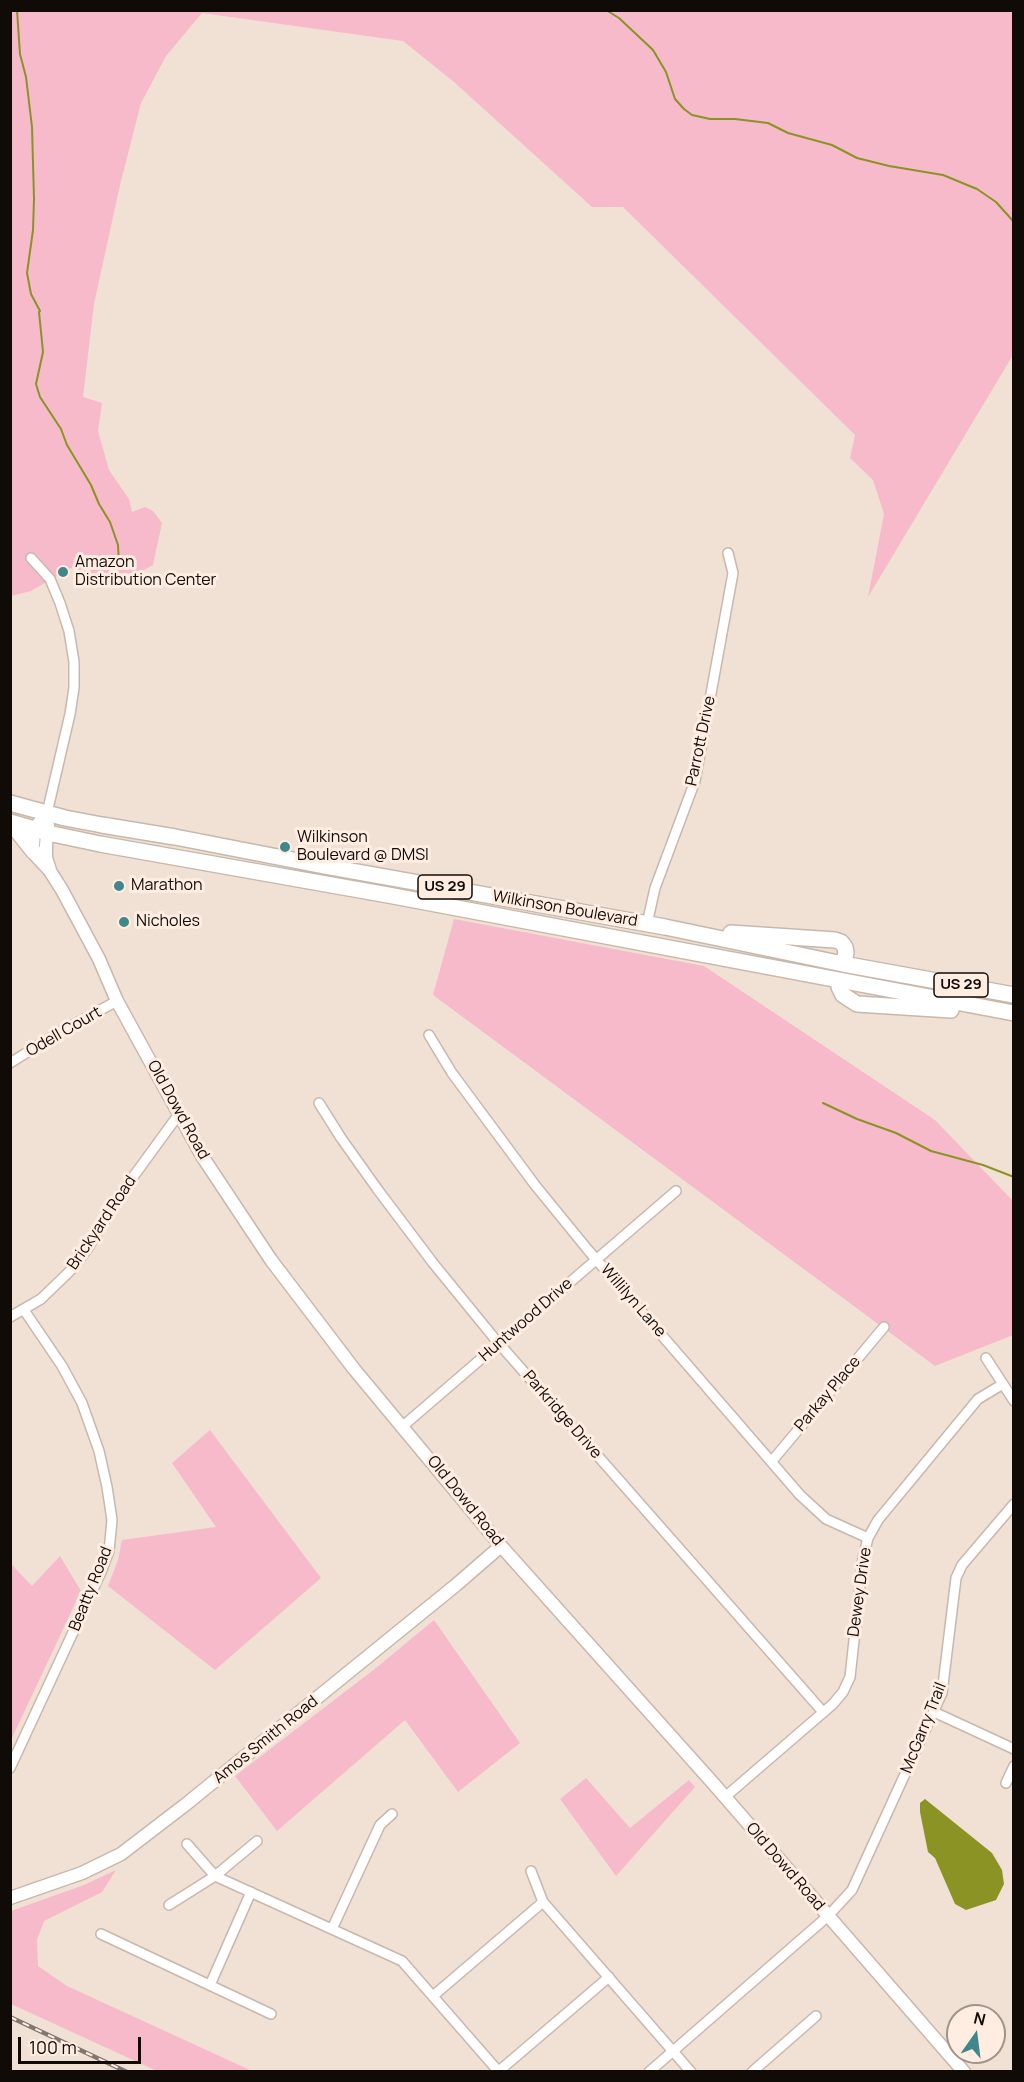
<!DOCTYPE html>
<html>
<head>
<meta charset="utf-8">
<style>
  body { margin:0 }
  #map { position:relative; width:1024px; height:2082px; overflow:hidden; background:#f1e0d4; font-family:Manrope,sans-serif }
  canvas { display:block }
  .frame { position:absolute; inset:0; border:12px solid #100b07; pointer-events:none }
  .north { position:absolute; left:946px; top:2004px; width:60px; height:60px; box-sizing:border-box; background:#ffede2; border:2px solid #9f938a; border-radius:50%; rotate:14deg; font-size:16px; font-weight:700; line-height:24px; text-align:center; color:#100b07 }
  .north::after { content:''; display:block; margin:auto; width:21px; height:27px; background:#3f878a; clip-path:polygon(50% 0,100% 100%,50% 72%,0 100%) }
  .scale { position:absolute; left:18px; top:2037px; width:123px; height:27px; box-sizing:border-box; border:3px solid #100b07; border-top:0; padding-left:8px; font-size:18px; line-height:21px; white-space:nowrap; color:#100b07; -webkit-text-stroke:4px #ffede2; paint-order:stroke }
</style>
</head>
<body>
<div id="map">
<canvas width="1024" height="2082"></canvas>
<div class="frame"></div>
<div class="north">N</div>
<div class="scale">100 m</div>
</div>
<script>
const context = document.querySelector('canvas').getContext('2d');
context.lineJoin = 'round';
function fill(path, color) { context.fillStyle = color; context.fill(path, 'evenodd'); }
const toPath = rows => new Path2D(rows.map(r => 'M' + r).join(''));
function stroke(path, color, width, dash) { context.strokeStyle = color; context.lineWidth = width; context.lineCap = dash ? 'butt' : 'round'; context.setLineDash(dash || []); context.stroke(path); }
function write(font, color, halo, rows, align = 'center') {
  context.font = font + ' Manrope,sans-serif'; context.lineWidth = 6; context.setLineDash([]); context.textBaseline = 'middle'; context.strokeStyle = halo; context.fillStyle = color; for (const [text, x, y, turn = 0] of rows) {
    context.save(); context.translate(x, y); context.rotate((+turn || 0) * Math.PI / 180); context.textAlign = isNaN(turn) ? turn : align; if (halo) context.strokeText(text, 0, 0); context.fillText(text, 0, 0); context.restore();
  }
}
fill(toPath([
  [11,11,1013,11,1013,355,868,597,884,514,873,480,850,458,855,435,623,207,592,207,454,82,403,41,202,13,166,56,141,103,120,185,94,304,83,397,102,403,98,431,109,470,129,499,132,512,145,507,153,511,162,523,153,565,131,577,88,587,80,571,71,568,31,591,11,596],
  [454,919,704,966,935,1120,1013,1201,1013,1335,935,1366,433,995],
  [210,1430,321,1578,215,1670,108,1586,118,1560,122,1540,216,1527,172,1463],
  [60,1556,81,1591,11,1740,11,1564,32,1586],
  [434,1620,520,1743,458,1792,405,1720,277,1831,235,1776,376,1668],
  [586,1778,630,1828,689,1780,695,1787,616,1876,560,1799],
  [116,1870,102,1892,44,1921,37,1940,38,1966,67,1986,252,2071,157,2071,11,2004,11,1911,84,1885]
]), '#f7bacb');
fill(toPath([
  [925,1799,992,1853,1002,1870,1004,1884,996,1900,966,1910,955,1904,935,1858,928,1852,920,1812,920,1803]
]), '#8b9325');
stroke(toPath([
  [17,10,20,54,26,77,32,127,34,199,33,230,27,273,31,294,40,311,39,312,43,352,36,384,40,397,61,429,67,445,91,485,99,504,110,522,118,545,119,565],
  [606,10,619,18,653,50,666,72,675,99,684,109,692,115,710,119,735,119,768,123,788,133,832,145,857,158,889,166,943,175,977,189,996,202,1014,222],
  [823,1103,857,1119,896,1133,931,1151,983,1165,1014,1177]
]), '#8b9325', 2);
const minor = toPath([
  [31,558,50,579,60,603,69,631,74,662,74,688,70,714,47,813],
  [647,924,655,888,695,781,733,573,728,553],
  [429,1035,452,1073,535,1185,588,1250,800,1495,826,1519,868,1538],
  [10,1063,58,1033,117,1001],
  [319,1103,341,1138,378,1190,433,1263,495,1339,823,1712],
  [10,1317,41,1299,71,1270,88,1248,117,1199,179,1114],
  [986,1358,1014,1401],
  [403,1426,676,1191],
  [772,1461,884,1327],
  [934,1712,1014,1749],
  [10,1768,101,1572,109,1551,112,1520,107,1487,99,1451,82,1403,62,1366,24,1310],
  [1006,1783,1014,1766],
  [725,1797,833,1704,843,1692,850,1677,863,1558,868,1538,878,1520,978,1399,1003,1384],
  [187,1844,215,1876,402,1961,499,2072],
  [531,1871,543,1902,691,2072],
  [169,1905,215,1876,257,1841],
  [332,1929,380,1825,392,1814],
  [101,1934,271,2014],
  [210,1985,251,1892],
  [433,1996,543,1902],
  [499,2071,609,1977],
  [649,2072,828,1916,852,1890,942,1693,956,1578,962,1565,1014,1504],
  [752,2072,816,2016]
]);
const tertiary = toPath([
  [47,813,34,829,33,847,36,856,50,871,62,890,99,959,117,1001,202,1156,271,1260,354,1369,501,1546,712,1782,964,2072],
  [48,825,46,845,46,858,50,870],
  [10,1898,82,1873,121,1854,185,1805,456,1585,501,1546]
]);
const primary = toPath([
  [10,803,65,818,102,825,175,837,324,866,665,927,843,964,1014,995],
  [10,822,48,833,100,844,388,895,1014,1013],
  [11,823,34,852],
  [731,933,835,940,841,942,845,947,846,953,843,964],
  [840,981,839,987,843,995,857,1004,951,1010]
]);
stroke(minor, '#c8b8ac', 12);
stroke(tertiary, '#c8b8ac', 15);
stroke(primary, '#c8b8ac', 18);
stroke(minor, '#fff', 9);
stroke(tertiary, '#fff', 12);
stroke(primary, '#fff', 15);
const rail = toPath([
  [10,2017,127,2072]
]);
stroke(rail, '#82776f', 4.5);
stroke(rail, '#ffede2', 2, [7]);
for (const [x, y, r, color] of [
  [63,572,6,"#3f878a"],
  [285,847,6,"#3f878a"],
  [119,886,6,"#3f878a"],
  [124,922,6,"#3f878a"]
]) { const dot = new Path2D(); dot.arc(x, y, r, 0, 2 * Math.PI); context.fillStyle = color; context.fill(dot); stroke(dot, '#ffede2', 2); }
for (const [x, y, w] of [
  [445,887,54],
  [961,985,54]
]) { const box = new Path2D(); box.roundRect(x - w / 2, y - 12, w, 24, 4.5); context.fillStyle = '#ffede2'; context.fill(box); stroke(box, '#100b07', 1.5); }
write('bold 15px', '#100b07', null, [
  ["US 29",445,887],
  ["US 29",961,985]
]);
write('16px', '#100b07', '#ffede2', [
  ["Amazon",75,563],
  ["Distribution Center",75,581],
  ["Wilkinson",297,838],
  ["Boulevard @ DMSI",297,856],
  ["Marathon",131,886],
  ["Nicholes",136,922]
], 'left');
write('16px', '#100b07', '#ffede2', [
  ["Parrott Drive",701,741,-78],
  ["Wilkinson Boulevard",565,909,10],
  ["Odell Court",64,1032,-30],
  ["Old Dowd Road",178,1110,61],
  ["Brickyard Road",102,1223,-56],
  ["Willilyn Lane",633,1301,49],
  ["Huntwood Drive",526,1320,-41],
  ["Parkay Place",828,1394,-50],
  ["Parkridge Drive",562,1415,49],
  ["Old Dowd Road",465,1501,51],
  ["Beatty Road",91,1589,-68],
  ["Dewey Drive",860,1592,-82],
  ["McGarry Trail",924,1728,-68],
  ["Amos Smith Road",266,1740,-39],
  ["Old Dowd Road",785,1867,49]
]);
</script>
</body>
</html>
